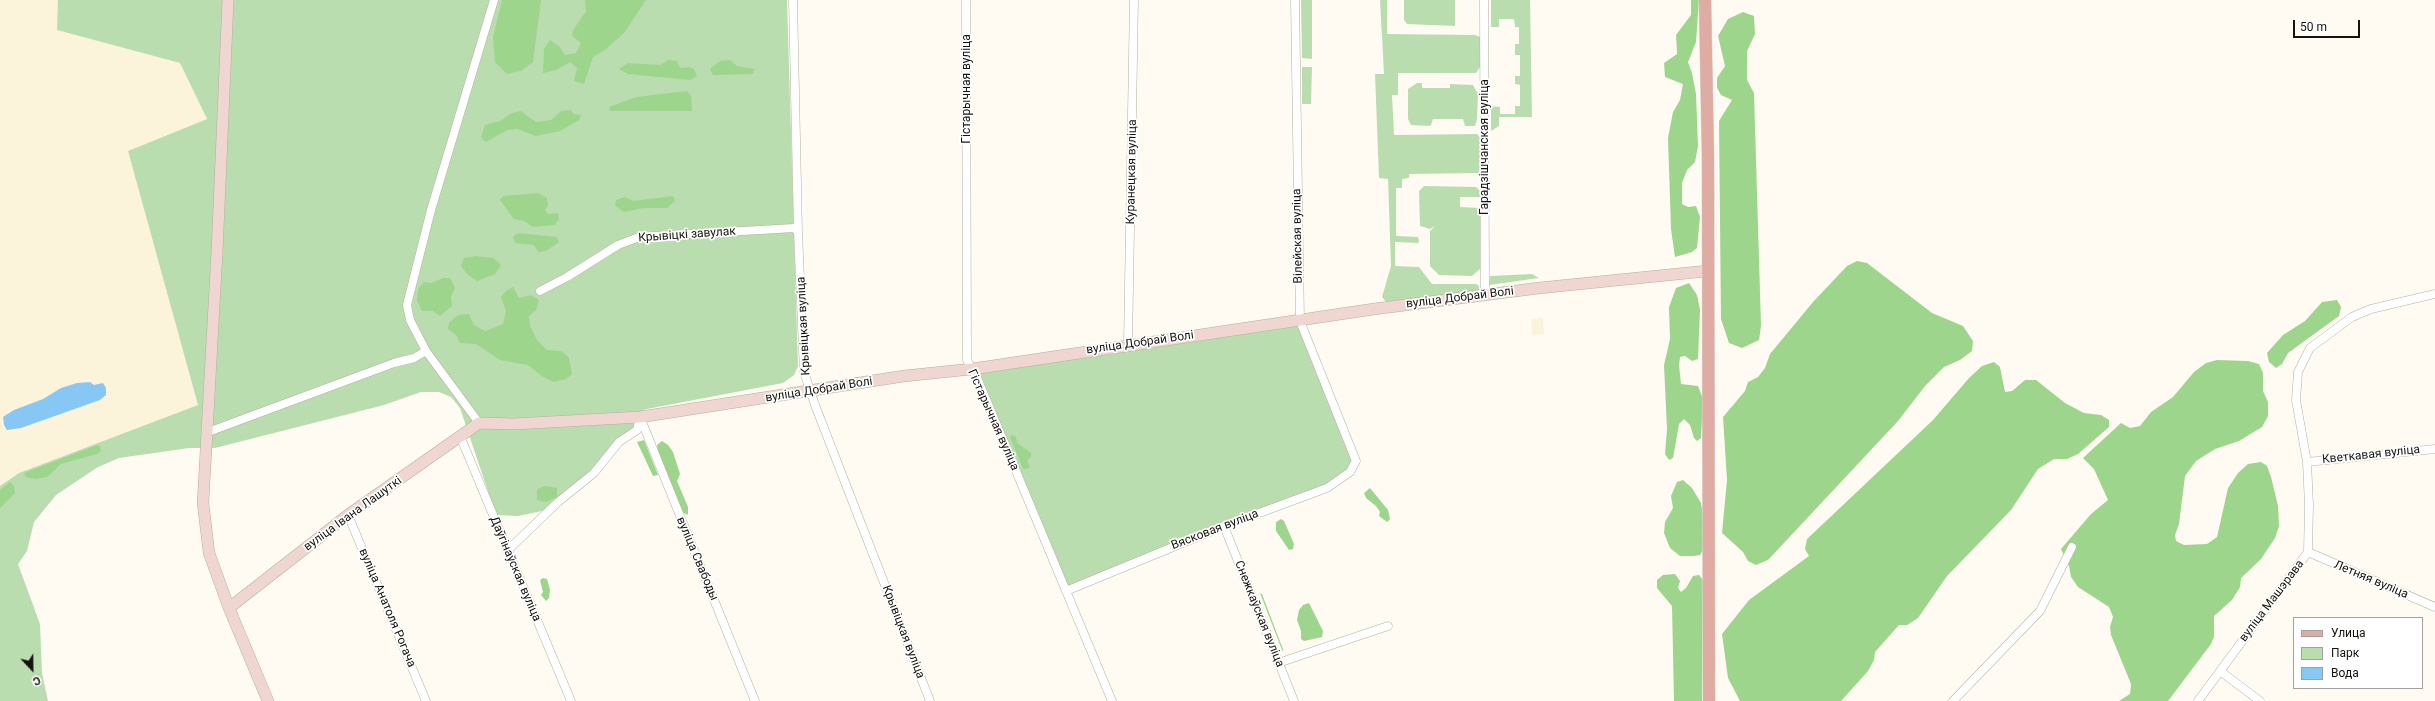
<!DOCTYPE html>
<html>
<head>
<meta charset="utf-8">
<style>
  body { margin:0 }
  #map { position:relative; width:2435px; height:701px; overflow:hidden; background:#fffbf2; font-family:Roboto,sans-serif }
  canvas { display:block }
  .legend { position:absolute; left:2293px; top:617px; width:130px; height:72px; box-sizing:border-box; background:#fff; border:1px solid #a1a19f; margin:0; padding:5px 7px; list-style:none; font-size:12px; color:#15130e }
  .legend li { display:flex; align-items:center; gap:8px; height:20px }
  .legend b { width:20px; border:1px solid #a1a19f }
  .north { position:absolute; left:12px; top:649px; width:40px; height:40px; -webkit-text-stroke:3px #fff; paint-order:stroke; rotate:158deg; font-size:11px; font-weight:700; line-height:16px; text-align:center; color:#15130e }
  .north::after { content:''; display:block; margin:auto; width:14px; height:18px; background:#15130e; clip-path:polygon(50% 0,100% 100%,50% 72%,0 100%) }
  .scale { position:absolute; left:2293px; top:20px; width:67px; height:18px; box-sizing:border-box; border:2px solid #15130e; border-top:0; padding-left:5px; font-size:12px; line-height:14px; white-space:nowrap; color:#15130e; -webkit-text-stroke:3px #fff; paint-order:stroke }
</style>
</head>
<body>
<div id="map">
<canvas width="2435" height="701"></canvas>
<ul class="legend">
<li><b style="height:5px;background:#dfaca4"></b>Улица</li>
<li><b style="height:11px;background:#baddb0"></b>Парк</li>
<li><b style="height:11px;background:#86c7f4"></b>Вода</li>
</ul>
<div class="north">С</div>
<div class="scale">50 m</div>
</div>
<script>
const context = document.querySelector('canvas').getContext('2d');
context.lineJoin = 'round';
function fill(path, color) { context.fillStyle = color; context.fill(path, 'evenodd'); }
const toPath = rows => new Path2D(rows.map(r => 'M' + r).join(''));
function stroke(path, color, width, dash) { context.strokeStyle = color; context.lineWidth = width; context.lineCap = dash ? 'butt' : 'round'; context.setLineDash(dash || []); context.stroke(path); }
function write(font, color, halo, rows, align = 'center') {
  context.font = font + ' Roboto,sans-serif'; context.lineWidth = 3.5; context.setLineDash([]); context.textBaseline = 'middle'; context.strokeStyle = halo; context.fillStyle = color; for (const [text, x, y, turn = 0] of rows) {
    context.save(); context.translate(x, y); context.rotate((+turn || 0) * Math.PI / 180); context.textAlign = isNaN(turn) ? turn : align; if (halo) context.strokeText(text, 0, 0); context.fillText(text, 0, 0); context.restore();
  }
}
fill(toPath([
  [0,0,58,0,58,30,180,63,207,119,128,151,198,405,19,473,0,486],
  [1543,318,1544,334,1532,335,1531,319]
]), '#fcf3db');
fill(toPath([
  [58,0,787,0,798,366,794,375,783,383,647,409,623,417,640,417,637,430,558,502,542,511,518,516,496,515,460,408,451,397,439,392,421,392,384,405,215,448,189,448,119,458,98,467,56,495,34,522,27,551,18,564,40,624,42,673,48,701,0,701,0,486,19,473,198,405,128,151,207,119,180,63,57,30],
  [1301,0,1312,0,1312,59,1302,58],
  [1380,0,1387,0,1387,34,1475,35,1480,37,1480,67,1476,73,1398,73,1398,95,1392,95,1394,135,1477,134,1480,137,1480,170,1478,173,1409,174,1409,178,1402,179,1402,188,1396,188,1396,236,1418,237,1419,241,1418,243,1395,242,1395,266,1419,267,1432,284,1476,284,1479,286,1479,292,1387,303,1382,297,1391,266,1388,179,1379,178,1375,74,1384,74],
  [1404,0,1455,0,1455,26,1407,24,1404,20],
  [1491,0,1530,0,1532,117,1499,117,1499,126,1491,131,1491,106,1500,107,1500,114,1515,114,1515,106,1520,106,1520,85,1515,84,1515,76,1520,76,1520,55,1515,55,1515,44,1519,44,1519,27,1515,27,1514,19,1499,19,1499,27,1491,27],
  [1302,67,1312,67,1311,104,1302,104],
  [1417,83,1422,83,1422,88,1450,88,1450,84,1473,85,1478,94,1477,119,1475,126,1465,126,1463,119,1433,119,1431,125,1429,126,1411,125,1408,119,1408,89],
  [1424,186,1476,187,1480,191,1481,197,1460,197,1460,207,1480,208,1480,269,1472,276,1439,275,1430,266,1430,231,1435,226,1430,229,1420,226,1419,191],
  [1532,274,1539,278,1489,285,1490,276],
  [1300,321,1356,461,1344,477,1066,591,972,369]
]), '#baddb0');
fill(toPath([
  [502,0,541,0,533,62,521,71,507,74,495,62,493,37],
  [585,0,646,0,624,33,605,50,593,57,584,84,574,81,577,68,570,62,556,70,543,73,544,49,550,40,559,46,565,55,576,53,581,43,572,36,573,30,586,11],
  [1691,0,1699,0,1696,42,1688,62,1692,73,1696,94,1698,146,1695,162,1687,170,1682,183,1682,204,1688,207,1696,206,1700,217,1697,248,1692,252,1675,257,1671,229,1668,138,1673,112,1680,100,1683,84,1665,77,1664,63,1677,54,1676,35,1691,15],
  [1743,12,1754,16,1755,34,1747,51,1747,80,1754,93,1761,326,1759,340,1742,348,1729,343,1721,319,1719,121,1732,100,1721,95,1717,88,1717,78,1725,66,1718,36,1728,19],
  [668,60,677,61,680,68,689,67,694,69,697,76,690,80,628,74,619,69,628,63,660,65],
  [730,60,737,66,754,69,753,74,713,75,710,69,720,61],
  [687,91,691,96,692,111,610,111,609,107,636,97],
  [571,110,573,114,581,115,579,120,560,131,536,136,517,129,507,130,486,142,481,137,485,125,500,121,512,113,521,111,536,122,551,120,561,111],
  [538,193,547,198,548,205,545,210,548,214,558,213,559,219,555,225,533,227,524,221,514,219,500,200,503,196],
  [673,196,675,201,667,208,643,208,624,212,615,206,616,200,625,197,633,201],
  [518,233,557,237,559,242,546,251,538,252,534,245,515,243,513,237],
  [475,256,494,258,501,265,495,274,477,281,467,274,461,266,464,258],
  [1857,261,1867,263,1932,313,1963,326,1973,341,1972,351,1960,360,1944,367,1925,386,1898,421,1768,560,1756,565,1748,561,1743,552,1722,533,1727,480,1723,417,1745,391,1748,382,1758,377,1765,368,1770,354,1813,302,1847,266],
  [443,278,450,278,455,288,451,296,452,306,440,316,433,311,422,311,417,301,418,289,424,282,431,283],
  [1689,283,1697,295,1700,310,1698,359,1692,361,1685,356,1680,357,1679,365,1681,384,1698,386,1703,399,1701,438,1697,441,1694,438,1690,425,1684,419,1679,424,1673,458,1669,460,1665,454,1667,429,1664,365,1670,339,1669,307,1676,288],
  [513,287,519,298,531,295,539,300,536,310,529,316,530,326,537,340,547,350,561,351,569,357,572,374,566,379,554,382,543,377,528,365,500,360,476,344,460,343,456,335,448,329,449,323,458,315,469,314,474,325,485,331,503,324,506,311,501,297,506,291],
  [2337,300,2341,307,2339,316,2288,353,2282,364,2276,368,2269,362,2267,353,2283,335,2305,321,2322,302],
  [2217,360,2248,361,2259,364,2263,373,2263,391,2268,402,2268,416,2262,427,2239,441,2215,449,2196,461,2185,476,2179,524,2175,535,2176,541,2184,545,2207,544,2217,537,2228,488,2238,473,2248,464,2261,462,2267,466,2271,477,2278,506,2279,526,2275,538,2261,559,2241,578,2240,587,2232,600,2214,616,2214,637,2211,644,2168,701,2119,701,2130,694,2131,684,2111,635,2110,627,2113,617,2109,607,2078,587,2071,577,2069,566,2061,549,2091,514,2108,500,2094,469,2083,458,2121,423,2130,428,2140,426,2151,412,2173,397,2194,372,2206,363],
  [1994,362,2000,367,2005,392,2012,391,2025,380,2036,380,2065,403,2084,413,2101,415,2109,420,2109,427,2078,454,2067,459,2054,459,2038,469,2011,510,1947,576,1918,618,1907,625,1899,625,1875,652,1874,660,1868,671,1841,701,1740,701,1728,678,1722,634,1749,600,1809,556,1805,549,1807,539,1933,420,1969,378,1982,366],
  [1012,435,1016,437,1017,443,1031,453,1031,457,1027,460,1030,468,1023,469,1010,437],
  [644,440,658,475,653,476,637,442],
  [662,441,668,445,673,452,680,474,677,481,688,507,688,515,682,512,659,455,657,445],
  [97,445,100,446,101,451,97,454,61,464,47,477,35,479,26,477,24,473],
  [1683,480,1692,488,1701,503,1703,516,1703,550,1700,555,1694,556,1680,556,1670,548,1664,533,1665,522,1673,508,1671,496,1677,482],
  [10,482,14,486,15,493,0,508,0,490],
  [545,486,557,488,557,497,546,502,537,500,537,489],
  [1370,488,1388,510,1390,519,1387,522,1379,516,1380,512,1376,506,1366,498,1364,493],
  [1281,519,1284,521,1294,544,1293,549,1289,550,1276,531,1276,522],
  [1675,574,1680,581,1678,588,1681,592,1686,588,1693,576,1699,575,1703,580,1702,701,1674,701,1672,606,1657,588,1657,580,1663,575],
  [543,578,547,579,550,590,549,598,546,601,541,595,543,592,540,580],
  [1260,593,1262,594,1284,652,1282,650],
  [1309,603,1323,631,1322,637,1304,641,1301,639,1301,631,1297,620,1299,610,1303,605]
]), '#9dd58c');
fill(toPath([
  [90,382,94,385,103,383,106,388,106,395,100,400,21,428,7,430,4,425,3,417,14,410,43,399,61,388,77,383]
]), '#86c7f4');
const street = toPath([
  [793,0,798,232,804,372,815,405,930,701],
  [966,0,967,360,978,380,1112,701],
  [1484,0,1485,295],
  [540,291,567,277,618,245,639,237,794,228,798,232],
  [1128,344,1134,0],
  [640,417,755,701],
  [479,423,426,351,410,320,407,305,431,210,494,0],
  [208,432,394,363,414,358,426,351],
  [460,436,571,701],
  [2307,462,2435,449],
  [348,515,426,701],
  [1224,526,1294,701],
  [507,551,558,502,594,473,619,442,637,430,640,417],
  [2308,552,2435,607],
  [1066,591,1224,526,1327,488,1350,472,1356,461,1300,321,1295,0],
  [1278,663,1388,626],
  [2220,671,2260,701],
  [1953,701,2040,611,2072,547],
  [2198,701,2308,552,2309,505,2307,462,2296,400,2298,372,2310,348,2352,317,2371,309,2435,294]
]);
const secondary = toPath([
  [228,0,217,252,203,503,209,553,229,608,268,701],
  [229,608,348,515,479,423,514,424,640,417,904,376,972,369,1374,309,1539,288,1707,271]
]);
const primary = toPath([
  [1705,0,1708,158,1709,701]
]);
stroke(street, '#b5afa0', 9);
stroke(secondary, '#b5afa0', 12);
stroke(primary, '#dad9d8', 13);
stroke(street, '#fff', 8);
stroke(secondary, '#efd6d1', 11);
stroke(primary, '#dfaca4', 12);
write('12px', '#15130e', '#fff', [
  ["Гістарычная вуліца",967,89,-90],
  ["Гарадзішчанская вуліца",1485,147,-90],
  ["Куранецкая вуліца",1132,172,-89],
  ["Крывіцкі завулак",687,235,-4],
  ["Вілейская вуліца",1298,236,-91],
  ["вуліца Добрай Волі",1460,298,-7],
  ["Крывіцкая вуліца",804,326,-93],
  ["вуліца Добрай Волі",1140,343,-8],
  ["вуліца Добрай Волі",819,390,-9],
  ["Гістарычная вуліца",993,420,66],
  ["Кветкавая вуліца",2371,455,-6],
  ["вуліца Івана Лашуткі",353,514,-36],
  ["Вясковая вуліца",1215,530,-21],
  ["вуліца Свабоды",697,559,67],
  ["Даўгінаўская вуліца",515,569,67],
  ["Летняя вуліца",2371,580,23],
  ["вуліца Машэрава",2272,601,-53],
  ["вуліца Анатоля Рогача",387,608,67],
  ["Снежкаўская вуліца",1259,614,68],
  ["Крывіцкая вуліца",903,632,69]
]);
</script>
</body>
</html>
